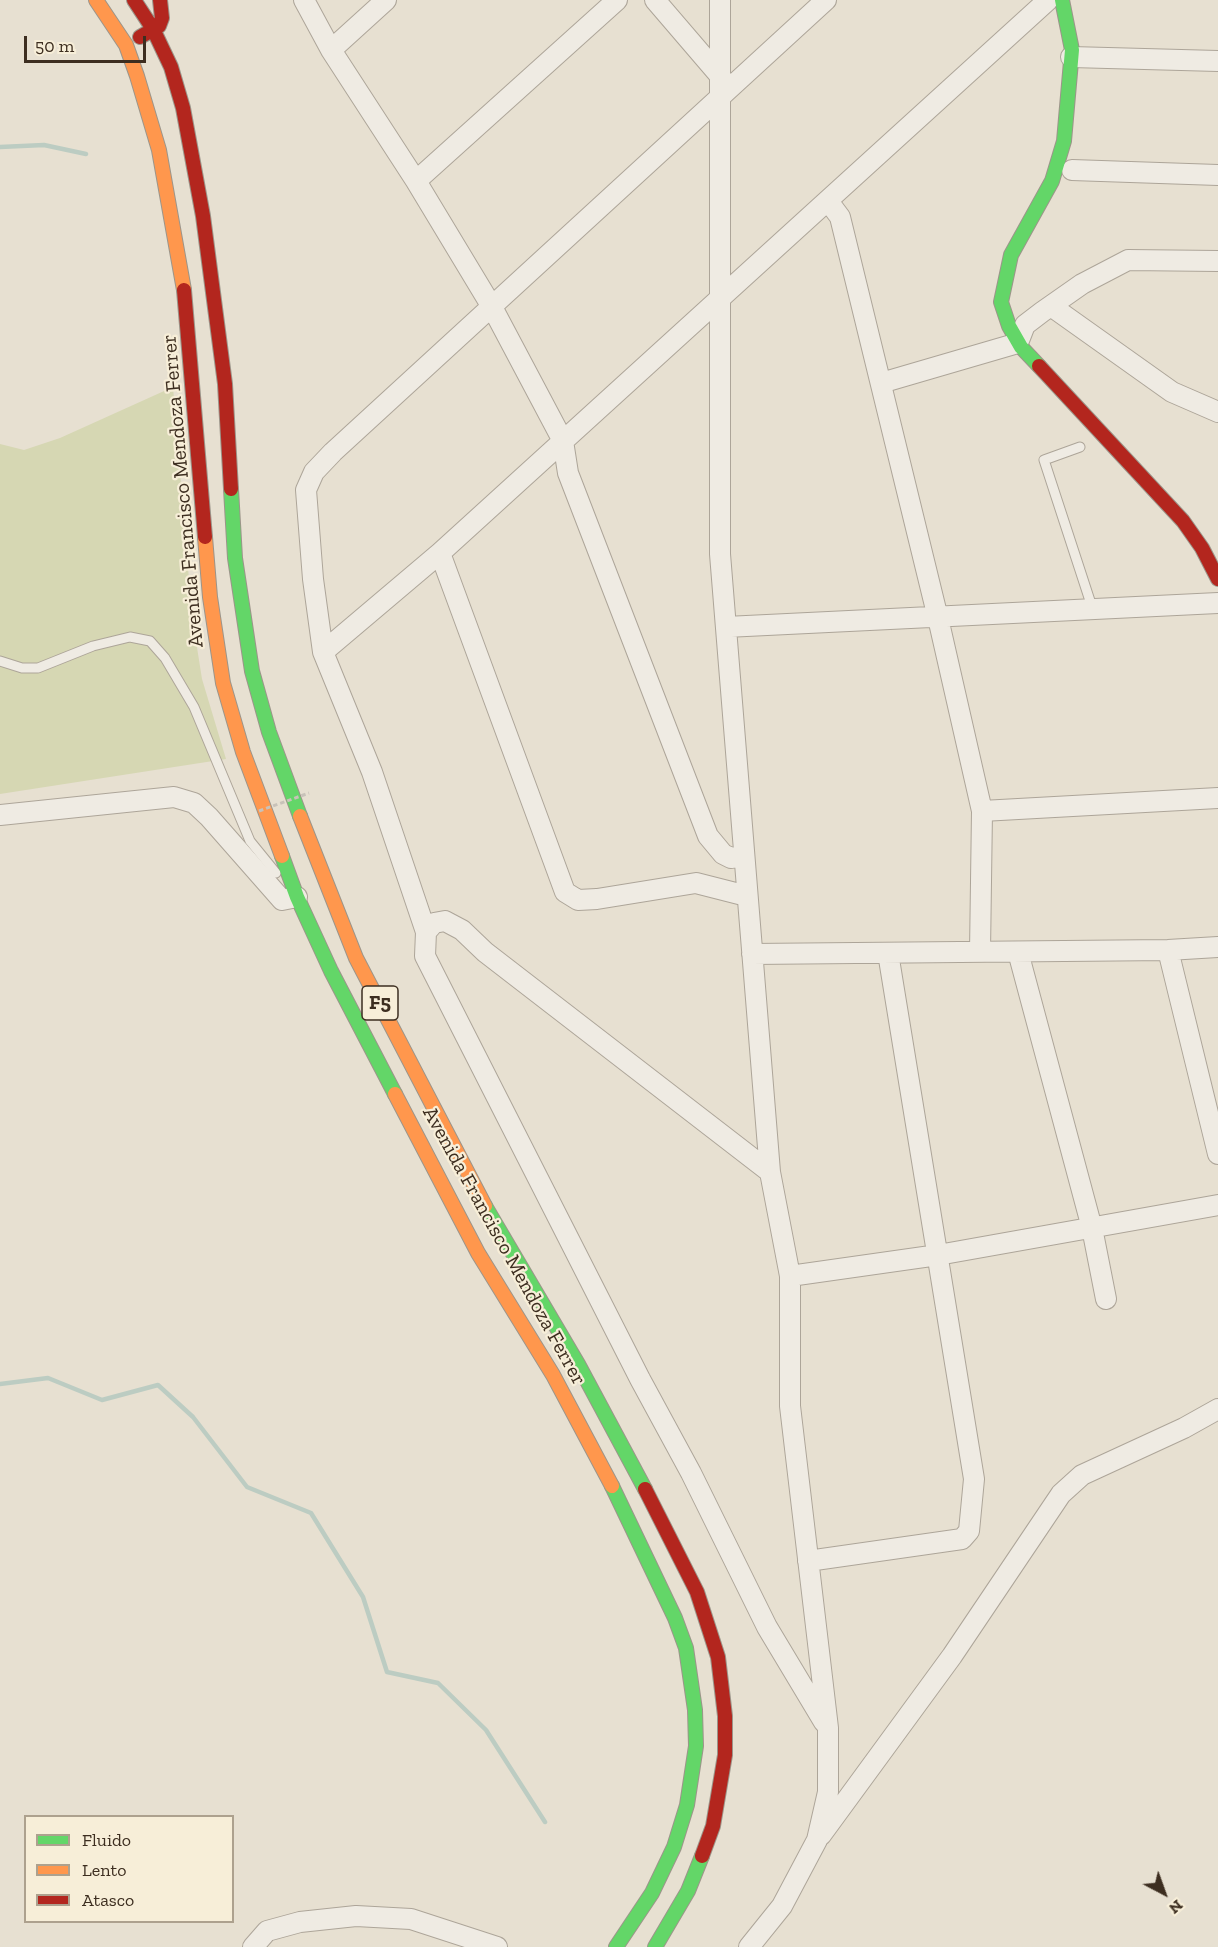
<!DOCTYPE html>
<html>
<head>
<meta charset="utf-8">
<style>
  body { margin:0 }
  #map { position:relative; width:1218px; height:1947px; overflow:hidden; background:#e7e0d1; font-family:"Zilla Slab",serif }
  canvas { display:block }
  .legend { position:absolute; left:24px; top:1815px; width:210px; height:108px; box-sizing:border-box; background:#f7eed8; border:2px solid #ada18e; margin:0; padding:8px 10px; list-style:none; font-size:18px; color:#3d2e20 }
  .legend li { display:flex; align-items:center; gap:12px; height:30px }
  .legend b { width:30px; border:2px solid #ada18e }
  .north { position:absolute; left:1134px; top:1863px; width:60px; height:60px; -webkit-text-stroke:4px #f7eed8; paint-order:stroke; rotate:139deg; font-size:16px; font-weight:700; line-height:24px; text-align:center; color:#3d2e20 }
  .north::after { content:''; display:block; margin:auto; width:21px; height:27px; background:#3d2e20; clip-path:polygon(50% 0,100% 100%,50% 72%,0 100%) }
  .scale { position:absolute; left:24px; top:36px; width:122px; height:27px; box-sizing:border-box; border:3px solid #3d2e20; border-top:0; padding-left:8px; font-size:18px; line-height:21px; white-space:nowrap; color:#3d2e20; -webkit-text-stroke:4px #f7eed8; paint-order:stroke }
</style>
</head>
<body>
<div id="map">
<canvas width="1218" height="1947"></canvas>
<ul class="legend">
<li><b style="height:8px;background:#63d668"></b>Fluido</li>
<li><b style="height:8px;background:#ff974d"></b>Lento</li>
<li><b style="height:8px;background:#b3261e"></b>Atasco</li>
</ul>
<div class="north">N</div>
<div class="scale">50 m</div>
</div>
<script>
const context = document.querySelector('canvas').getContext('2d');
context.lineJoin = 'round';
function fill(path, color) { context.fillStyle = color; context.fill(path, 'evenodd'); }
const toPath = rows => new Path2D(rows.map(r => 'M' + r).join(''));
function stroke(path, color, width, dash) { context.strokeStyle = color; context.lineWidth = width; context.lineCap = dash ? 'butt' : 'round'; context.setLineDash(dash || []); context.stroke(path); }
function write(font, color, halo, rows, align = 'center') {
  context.font = font + ' "Zilla Slab",serif'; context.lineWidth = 4.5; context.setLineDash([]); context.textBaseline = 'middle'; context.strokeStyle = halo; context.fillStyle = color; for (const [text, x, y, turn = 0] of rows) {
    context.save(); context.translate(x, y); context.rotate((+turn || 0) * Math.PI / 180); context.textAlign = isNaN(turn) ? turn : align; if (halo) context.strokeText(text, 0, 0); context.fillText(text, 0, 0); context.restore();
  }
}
fill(toPath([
  [173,387,192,616,202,679,226,759,0,794,0,444,24,450,60,438]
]), '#d6d7b3');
stroke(toPath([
  [0,147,44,145,86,154],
  [0,1384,48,1378,102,1400,158,1385,193,1417,247,1487,311,1513,363,1597,387,1672,438,1683,486,1730,545,1822]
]), '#bcccc2', 4.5);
const lane = toPath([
  [1080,447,1044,460,1093,610],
  [0,661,22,668,38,668,93,646,130,637,150,641,165,658,194,707,250,841,276,873]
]);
const street = toPath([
  [304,0,331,50,416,181,492,307,563,441,568,473,708,836,723,854,731,858,744,856],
  [655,0,721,77],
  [720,0,720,554,770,1172,790,1276,790,1406,828,1728,828,1792,817,1840,782,1906,749,1947],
  [331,50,386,0],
  [1071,57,1218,61],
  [1072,170,1218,175],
  [416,181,617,0],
  [828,201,840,217,938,618,982,811,980,952],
  [1051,306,1172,392,1218,412],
  [881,383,1018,343,1025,325,1042,312,1082,284,1128,260,1218,261],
  [726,627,1218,603],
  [323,652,440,553],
  [982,811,1218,798],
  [0,815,174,797,194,803,209,817,282,900,297,897],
  [747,896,696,883,597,899,578,900,565,892,440,553,1048,0],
  [426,932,372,772,323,652,313,579,306,490,314,472,333,452,826,0],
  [1168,950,1218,1154],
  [1018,952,1092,1228,1106,1299],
  [752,954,1168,950,1218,947],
  [770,1172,485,952,462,930,445,921,434,923,426,932,425,956,640,1379,691,1473,767,1627,824,1722],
  [790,1276,938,1255,1218,1205],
  [808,1561,962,1539,969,1531,974,1479,888,953],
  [821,1835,952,1656,1061,1494,1082,1475,1184,1428,1218,1409],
  [253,1947,267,1931,300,1922,356,1916,411,1919,497,1947]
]);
const fast = toPath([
  [1039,366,1021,347,1009,326,1001,302,1011,255,1052,181,1064,141,1072,50,1062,0],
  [231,489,235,558,252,671,269,732,300,816],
  [282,856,297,897,331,971,395,1094],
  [485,1206,578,1364,645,1489],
  [612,1486,675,1618,686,1648,695,1710,696,1746,687,1805,674,1847,652,1893,616,1947],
  [655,1947,688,1891,702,1856]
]);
const slow = toPath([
  [96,0,126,45,137,76,159,150,184,290],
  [205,537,210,597,223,683,243,752,282,856],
  [300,816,356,958,485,1206],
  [395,1094,478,1253,553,1375,612,1486]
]);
const jam = toPath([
  [134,0,153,29,171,67,183,108,203,216,225,384,231,489],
  [140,37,159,26,162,18,160,0],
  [184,290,205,537],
  [1039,366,1183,521,1202,548,1218,579],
  [645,1489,697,1592,718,1657,725,1716,725,1755,713,1826,702,1856]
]);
stroke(lane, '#ada599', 11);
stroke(street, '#ada599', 22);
stroke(fast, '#9c958a', 16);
stroke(slow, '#9c958a', 16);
stroke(jam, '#9c958a', 16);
stroke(lane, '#efebe3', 9);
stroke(street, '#efebe3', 20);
stroke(fast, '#63d668', 14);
stroke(slow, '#ff974d', 14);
stroke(jam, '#b3261e', 14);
stroke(toPath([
  [259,811,309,793]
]), '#c8c2b9', 3, [4.5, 3]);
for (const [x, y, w] of [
  [380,1003,36]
]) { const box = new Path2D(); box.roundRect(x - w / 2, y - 17, w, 34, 4.5); context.fillStyle = '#f7eed8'; context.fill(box); stroke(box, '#3d2e20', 1.5); }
write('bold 20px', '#3d2e20', null, [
  ["F5",380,1003]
]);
write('21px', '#3d2e20', '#f7eed8', [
  ["Avenida Francisco Mendoza Ferrer",183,491,-95],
  ["Avenida Francisco Mendoza Ferrer",504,1246,61]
]);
</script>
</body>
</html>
